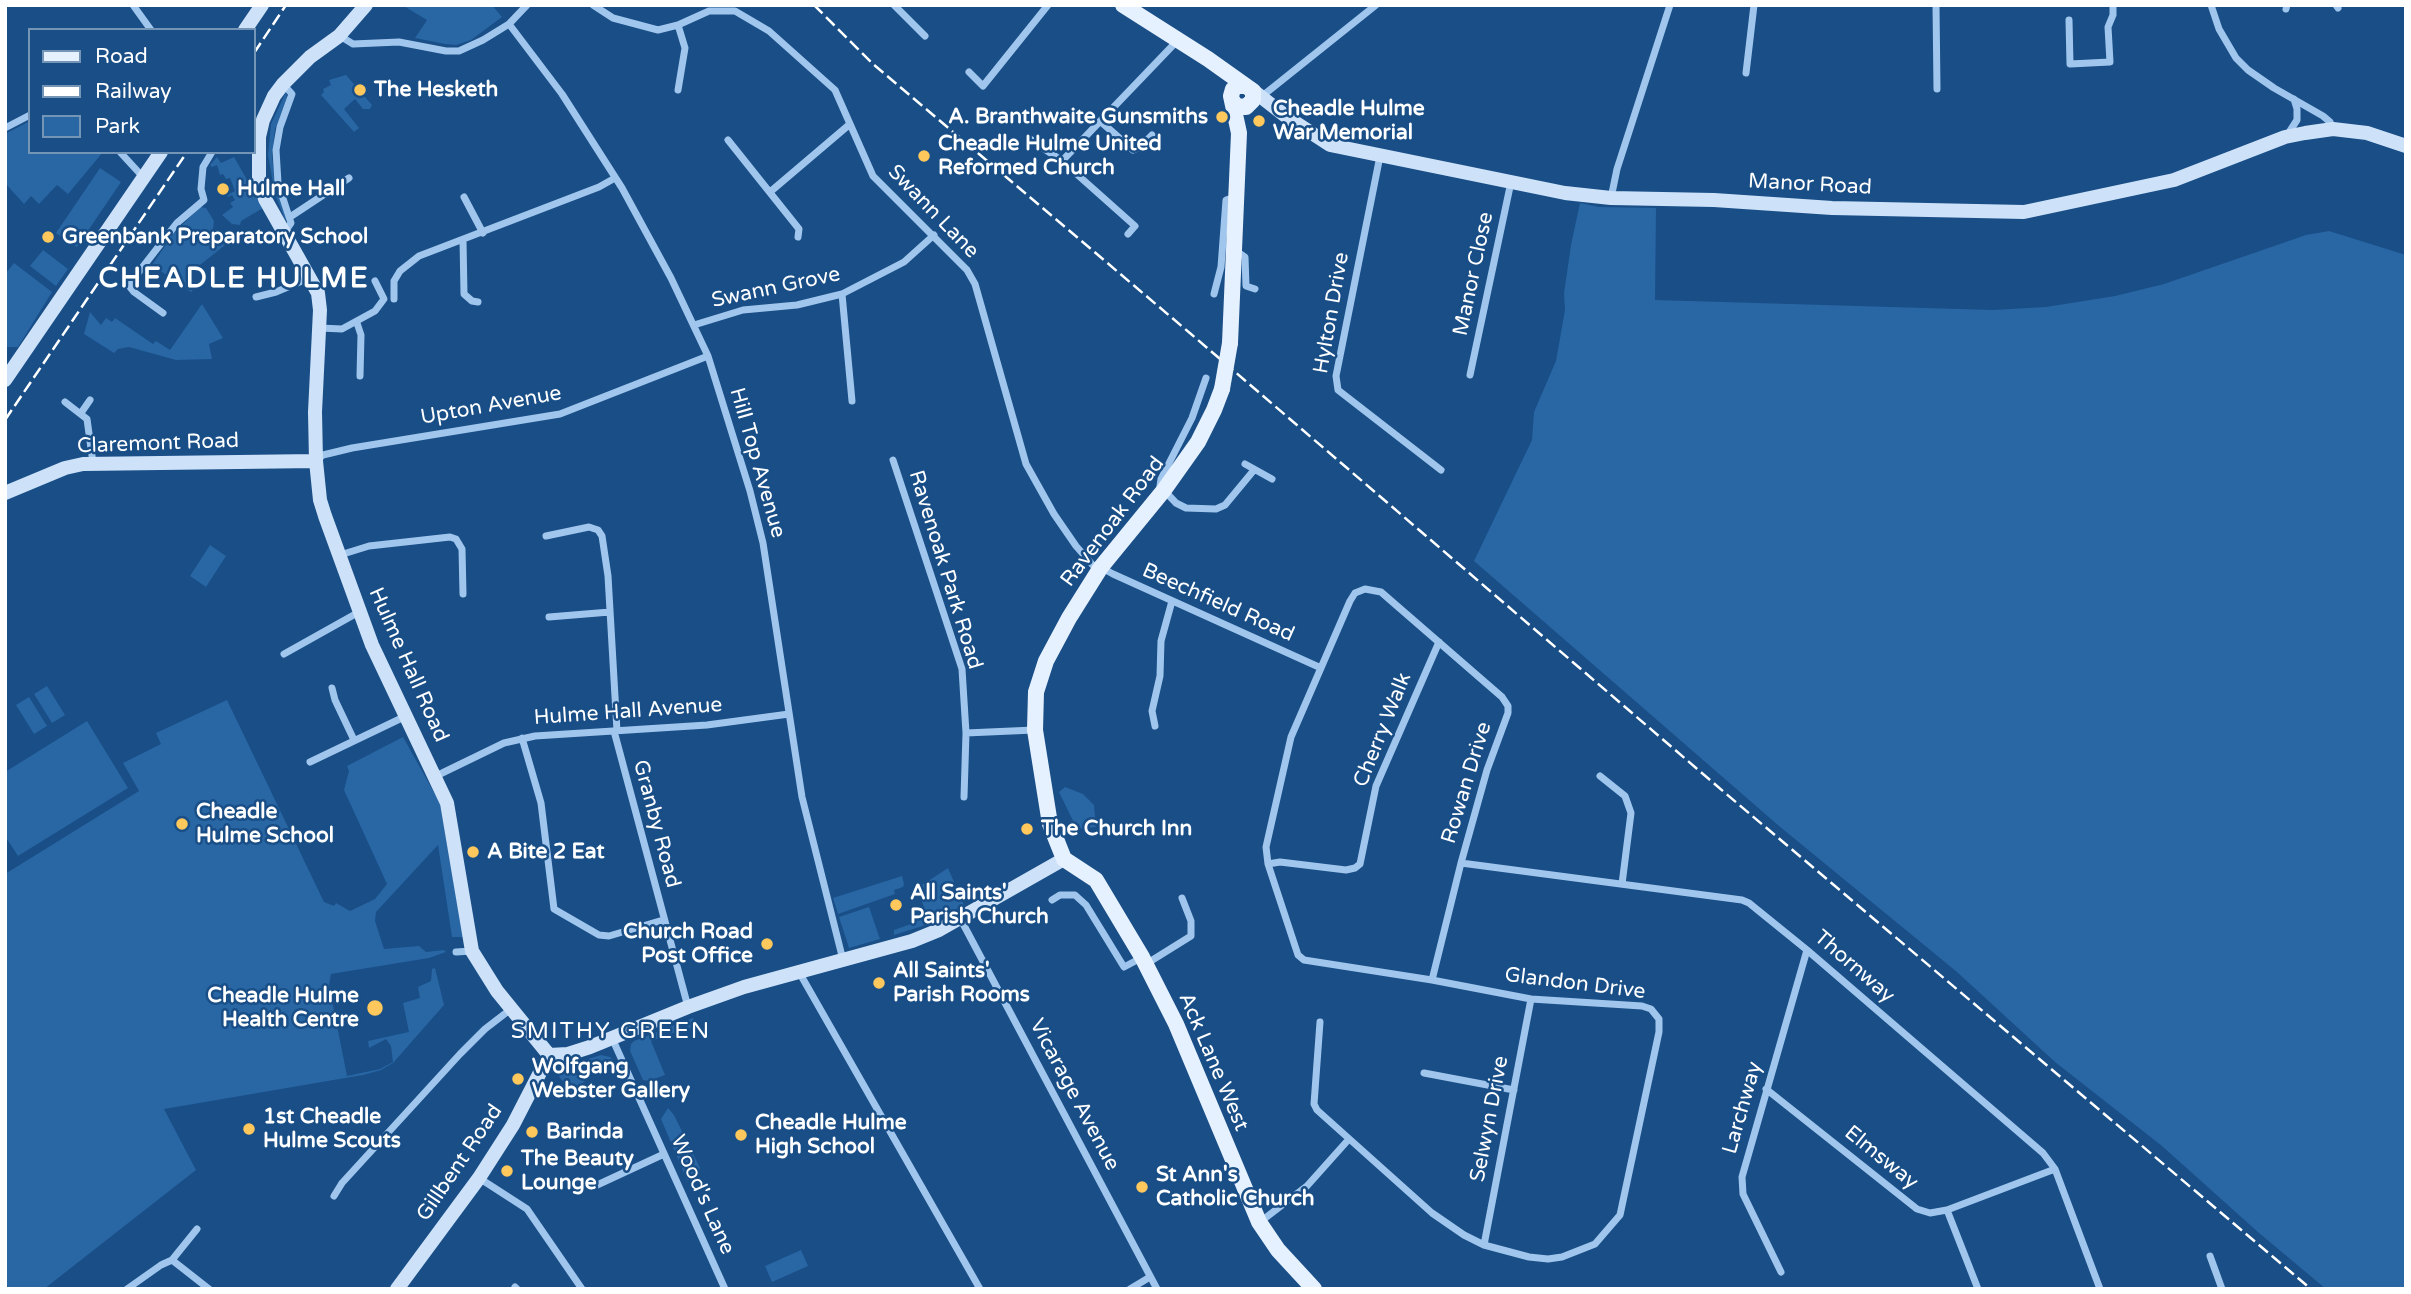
<!DOCTYPE html>
<html>
<head>
<meta charset="utf-8">
<style>
  body { margin:0 }
  #map { position:relative; width:2411px; height:1294px; overflow:hidden; background:#194e87; font-family:"Varela Round",sans-serif }
  canvas { display:block }
  .frame { position:absolute; inset:0; border:7px solid #fff; pointer-events:none }
  .legend { position:absolute; left:28px; top:28px; width:228px; height:126px; box-sizing:border-box; background:#194e87; border:2px solid #7595b7; margin:0; padding:9px 12px; list-style:none; font-size:21px; color:#fff }
  .legend li { display:flex; align-items:center; gap:14px; height:35px }
  .legend b { width:35px; border:2px solid #7595b7 }
</style>
</head>
<body>
<div id="map">
<canvas width="2411" height="1294"></canvas>
<div class="frame"></div>
<ul class="legend">
<li><b style="height:9px;background:#e6f1ff"></b>Road</li>
<li><b style="height:9px;background:#fff"></b>Railway</li>
<li><b style="height:19px;background:#2966a4"></b>Park</li>
</ul>
</div>
<script>
const context = document.querySelector('canvas').getContext('2d');
context.lineJoin = 'round';
function fill(path, color) { context.fillStyle = color; context.fill(path, 'evenodd'); }
const toPath = rows => new Path2D(rows.map(r => 'M' + r).join(''));
function stroke(path, color, width, dash) { context.strokeStyle = color; context.lineWidth = width; context.lineCap = dash ? 'butt' : 'round'; context.setLineDash(dash || []); context.stroke(path); }
function write(font, color, halo, rows, align = 'center') {
  context.font = font + ' "Varela Round",sans-serif'; context.lineWidth = 5; context.setLineDash([]); context.textBaseline = 'middle'; context.strokeStyle = halo; context.fillStyle = color; for (const [text, x, y, turn = 0] of rows) {
    context.save(); context.translate(x, y); context.rotate((+turn || 0) * Math.PI / 180); context.textAlign = isNaN(turn) ? turn : align; if (halo) context.strokeText(text, 0, 0); context.fillText(text, 0, 0); context.restore();
  }
}
fill(toPath([
  [402,5,492,5,502,17,471,40,456,45,445,44,415,38,427,20],
  [346,75,372,105,370,109,363,109,355,99,344,109,359,128,354,132,321,95,324,92,323,89,331,85,329,80],
  [286,92,287,99,275,129,272,155,274,178,286,218,285,220,275,194,268,155,271,124],
  [30,121,30,152,103,152,68,194,57,185,39,204,31,196,24,204,5,183,5,134],
  [217,157,221,163,234,157,263,208,241,221,240,225,232,224,222,215,233,207,230,203,235,200,232,195,228,197,227,195,235,191,230,178,226,179,223,174,220,175,217,165,212,167,210,165],
  [100,168,121,182,77,247,56,233],
  [1580,203,1599,207,1656,208,1655,300,1993,310,2046,307,2115,296,2164,284,2306,235,2329,231,2406,255,2406,1289,2326,1289,2259,1233,2162,1146,2055,1062,1957,972,1779,826,1474,561,1532,440,1534,412,1556,361,1565,310,1564,293,1571,245],
  [200,207,206,208,214,221,213,229,210,235,220,241,225,235,229,242,186,276,194,289,191,292,152,265,174,233],
  [43,250,68,269,56,286,30,266],
  [14,263,52,292,18,347,5,347,5,274],
  [202,304,223,338,209,344,212,359,176,360,129,347,118,349,114,353,84,334,90,312,101,325,106,318,112,322,115,318,153,344,156,341,170,350],
  [210,545,226,556,206,587,190,576],
  [47,686,65,715,52,723,34,694],
  [29,697,47,726,34,734,16,705],
  [227,700,324,902,334,906,336,903,350,911,375,899,387,884,344,790,349,771,347,766,403,737,440,803,463,937,452,937,438,845,376,912,375,921,384,949,419,946,426,952,444,950,446,952,429,958,331,974,329,985,347,1076,380,1069,393,1062,391,1046,386,1039,369,1048,368,1041,409,1032,403,1003,420,998,418,987,431,981,432,969,435,968,444,1005,393,1063,381,1070,363,1075,164,1109,196,1170,44,1289,5,1289,5,874,139,791,123,763,161,744,156,733],
  [87,721,128,788,18,856,5,836,5,772],
  [1065,787,1083,794,1094,805,1096,827,1077,829,1059,792],
  [948,868,964,905,932,923,894,935,894,930,911,924,923,915,924,907,918,892,922,885],
  [902,876,904,884,903,887,894,890,895,894,838,914,833,898],
  [869,907,880,939,849,948,839,917],
  [693,1018,698,1030,692,1032,689,1027,651,1041,665,1075,649,1081,643,1080,630,1051,631,1044,634,1041],
  [601,1055,610,1057,615,1062,604,1061,572,1094,558,1075,572,1066,576,1075,585,1071,581,1061],
  [668,1108,674,1115,700,1168,698,1174,687,1180,661,1119],
  [801,1250,808,1266,772,1282,765,1266]
]), '#2966a4');
stroke(toPath([
  [133,5,151,30],
  [593,5,613,18,658,30,678,25,709,11,735,11,769,31,835,90,873,176,967,270,975,284,1026,464,1054,514,1076,546,1098,571],
  [894,5,925,36],
  [1936,5,1937,89],
  [2211,5,2219,29,2236,58,2248,70,2274,88,2323,116,2330,122,2333,129],
  [2336,5,2338,8],
  [2286,9,2287,5],
  [2069,20,2070,64,2110,62,2108,27,2113,15,2113,5],
  [509,24,562,94,622,188,671,278,708,356,750,491,763,543,802,797,843,960],
  [340,36,353,44,399,42,446,51,459,51,483,40,509,24,527,5],
  [969,72,983,86,1048,5],
  [1746,73,1754,5],
  [283,84,292,94,280,127,276,150,278,183,291,223,284,233],
  [678,90,685,48,678,25],
  [1260,95,1266,93,1376,5],
  [1100,121,1133,150,1140,147,1152,135],
  [5,128,30,115],
  [2288,134,2297,120,2297,109,2294,99],
  [1030,139,1062,161,1135,226,1128,234],
  [728,140,799,229,798,237],
  [120,152,143,177],
  [1380,156,1336,376,1338,390,1441,470],
  [1062,161,1178,40],
  [770,192,850,124],
  [464,197,483,233],
  [1611,198,1617,169,1670,5],
  [290,217,349,178],
  [463,240,464,294,472,301,478,302],
  [1235,250,1245,257,1246,286,1255,289],
  [842,294,852,401],
  [1214,294,1221,267,1226,200,1235,197],
  [256,297,276,292,309,278],
  [394,299,394,281,400,271,419,256,599,187,615,178],
  [163,313,134,292,130,287,131,282,177,223,204,200,201,189,203,167,212,152],
  [357,323,361,335,360,376],
  [694,325,743,310,797,305,842,294,904,262,934,235],
  [320,328,342,329,375,311,384,299,375,281],
  [1470,375,1511,182],
  [1206,378,1192,418,1161,479,1160,486,1176,503,1186,508,1216,509,1225,505,1254,470],
  [65,402,87,419,93,463],
  [81,413,90,400],
  [317,460,323,455,352,448,560,414,708,356],
  [893,460,962,669,966,733,1034,730],
  [1245,464,1272,479],
  [546,536,589,527,598,530,602,536,608,576,617,731],
  [340,555,369,546,450,537,456,539,462,549,463,594],
  [1102,568,1113,574,1321,668],
  [549,617,610,612],
  [284,654,359,612],
  [332,688,335,700,354,740],
  [1155,726,1152,711,1160,676,1161,641,1172,601],
  [614,731,688,1007],
  [522,738,541,803,554,909,599,935,609,936,663,920],
  [310,762,406,716],
  [436,776,504,743,535,736,707,725,789,714],
  [1600,776,1625,796,1631,813,1622,884],
  [964,797,966,733],
  [1461,863,1742,900,1749,903,1807,950,2043,1153,2055,1169,2100,1289],
  [1268,864,1280,862,1346,870,1355,868,1360,864,1376,786,1439,642],
  [1052,900,1060,895,1075,895,1086,905,1124,967,1141,958],
  [960,918,1157,1289],
  [456,952,472,951],
  [1146,964,1191,936,1191,921,1182,898],
  [799,972,980,1289],
  [1320,1022,1314,1104,1317,1110,1432,1213,1464,1235,1484,1245,1529,1257,1548,1259,1562,1257,1595,1244,1620,1215,1659,1032,1659,1019,1651,1009,1642,1006,1531,999,1432,980,1304,960,1298,955,1268,864,1266,847,1291,737,1350,601,1355,593,1365,589,1381,592,1502,697,1508,706,1508,713,1487,770,1461,863,1432,980],
  [612,1038,725,1289],
  [1424,1073,1514,1090],
  [1766,1089,1917,1209,1930,1213,1947,1210,1978,1289],
  [479,1178,527,1209,582,1289],
  [595,1186,664,1154],
  [334,1196,342,1183,460,1054,485,1029,511,1009],
  [1947,1210,2055,1169],
  [1260,1222,1307,1186,1349,1139],
  [1484,1245,1531,999],
  [2210,1256,2222,1289],
  [172,1260,197,1229],
  [1781,1272,1743,1194,1742,1177,1807,950],
  [515,1287,517,1289],
  [127,1289,161,1265,172,1260,209,1289],
  [1130,1289,1150,1277]
]), '#a0c6ed', 7);
stroke(toPath([
  [366,5,339,36,310,57,283,84,274,96,263,120,259,137,259,177,265,199,318,293,320,310,315,412,316,461,320,500,325,516,372,645,447,803,472,951,497,991,549,1055],
  [245,30,262,5],
  [1251,89,1287,117,1330,145,1565,193,1611,198,1714,200,1832,208,2024,212,2174,180,2285,137,2305,133,2333,129,2367,133,2406,146],
  [5,380,161,152],
  [5,493,65,468,83,464,316,461],
  [549,1055,568,1054,590,1047,688,1007,744,987,912,941,939,930,1064,859],
  [397,1289,479,1178,513,1125,549,1055]
]), '#cde2f9', 14);
stroke(toPath([
  [1123,5,1208,59,1253,91,1253,100,1246,107,1236,106,1232,100],
  [1230,343,1239,133,1231,96,1233,89,1238,86,1246,86],
  [1222,389,1214,410,1198,442,1164,490,1101,567,1069,618,1046,661,1036,692,1035,730,1050,824,1064,859,1096,880,1142,957,1176,1024,1259,1222,1278,1250,1314,1289]
]), '#e6f1ff', 16);
stroke(toPath([
  [814,5,873,64,1191,334,1724,792,2311,1289],
  [254,53,286,5],
  [5,420,187,152]
]), '#fff', 2.5, [12, 5]);
stroke(toPath([
  [1222,389,1230,343]
]), '#e6f1ff', 16);
for (const [x, y, r, color] of [
  [360,90,7,"#ffc85c"],
  [1222,117,7,"#ffc85c"],
  [1259,121,7,"#ffc85c"],
  [924,156,7,"#ffc85c"],
  [223,189,7,"#ffc85c"],
  [48,237,7,"#ffc85c"],
  [182,824,7,"#ffc85c"],
  [1027,829,7,"#ffc85c"],
  [473,852,7,"#ffc85c"],
  [896,905,7,"#ffc85c"],
  [767,944,7,"#ffc85c"],
  [879,983,7,"#ffc85c"],
  [375,1008,9,"#ffc85c"],
  [518,1079,7,"#ffc85c"],
  [249,1129,7,"#ffc85c"],
  [532,1132,7,"#ffc85c"],
  [741,1135,7,"#ffc85c"],
  [507,1171,7,"#ffc85c"],
  [1142,1187,7,"#ffc85c"]
]) { const dot = new Path2D(); dot.arc(x, y, r, 0, 2 * Math.PI); context.fillStyle = color; context.fill(dot); stroke(dot, '#194e87', 2.5); }
write('bold 21px', '#fff', '#194e87', [
  ["The Hesketh",374,90],
  ["Cheadle Hulme",1273,109],
  ["War Memorial",1273,133],
  ["A. Branthwaite Gunsmiths",1208,117,"right"],
  ["Cheadle Hulme United",938,144],
  ["Reformed Church",938,168],
  ["Hulme Hall",237,189],
  ["Greenbank Preparatory School",62,237],
  ["Cheadle",196,812],
  ["Hulme School",196,836],
  ["The Church Inn",1041,829],
  ["A Bite 2 Eat",487,852],
  ["All Saints'",910,893],
  ["Parish Church",910,917],
  ["Church Road",753,932,"right"],
  ["Post Office",753,956,"right"],
  ["All Saints'",893,971],
  ["Parish Rooms",893,995],
  ["Cheadle Hulme",359,996,"right"],
  ["Health Centre",359,1020,"right"],
  ["Wolfgang",532,1067],
  ["Webster Gallery",532,1091],
  ["1st Cheadle",263,1117],
  ["Hulme Scouts",263,1141],
  ["Cheadle Hulme",755,1123],
  ["High School",755,1147],
  ["Barinda",546,1132],
  ["The Beauty",521,1159],
  ["Lounge",521,1183],
  ["St Ann's",1156,1175],
  ["Catholic Church",1156,1199]
], 'left');
write('21px', '#fff', '#194e87', [
  ["Manor Road",1810,185,3],
  ["Swann Lane",933,212,46],
  ["Manor Close",1474,274,-78],
  ["Swann Grove",776,288,-12],
  ["Hylton Drive",1332,313,-80],
  ["Upton Avenue",491,406,-10],
  ["Claremont Road",158,444,-2],
  ["Hill Top Avenue",757,463,74],
  ["Ravenoak Road",1113,522,-53],
  ["Ravenoak Park Road",945,570,73],
  ["Beechfield Road",1218,603,24],
  ["Hulme Hall Road",408,665,66],
  ["Hulme Hall Avenue",628,712,-4],
  ["Cherry Walk",1383,730,-68],
  ["Rowan Drive",1467,783,-73],
  ["Granby Road",656,824,75],
  ["Thornway",1854,967,41],
  ["Glandon Drive",1575,984,7],
  ["Ack Lane West",1213,1062,67],
  ["Vicarage Avenue",1074,1095,62],
  ["Larchway",1743,1108,-74],
  ["Selwyn Drive",1490,1119,-79],
  ["Elmsway",1881,1158,39],
  ["Gillbent Road",460,1163,-56],
  ["Wood's Lane",702,1195,66]
]);
context.letterSpacing = '2px';
write('23px', '#fff', '#194e87', [
  ["SMITHY GREEN",611,1032]
]);
context.letterSpacing = '0px';
context.letterSpacing = '2px';
write('bold 28px', '#fff', '#194e87', [
  ["CHEADLE HULME",234,280]
]);
context.letterSpacing = '0px';
</script>
</body>
</html>
